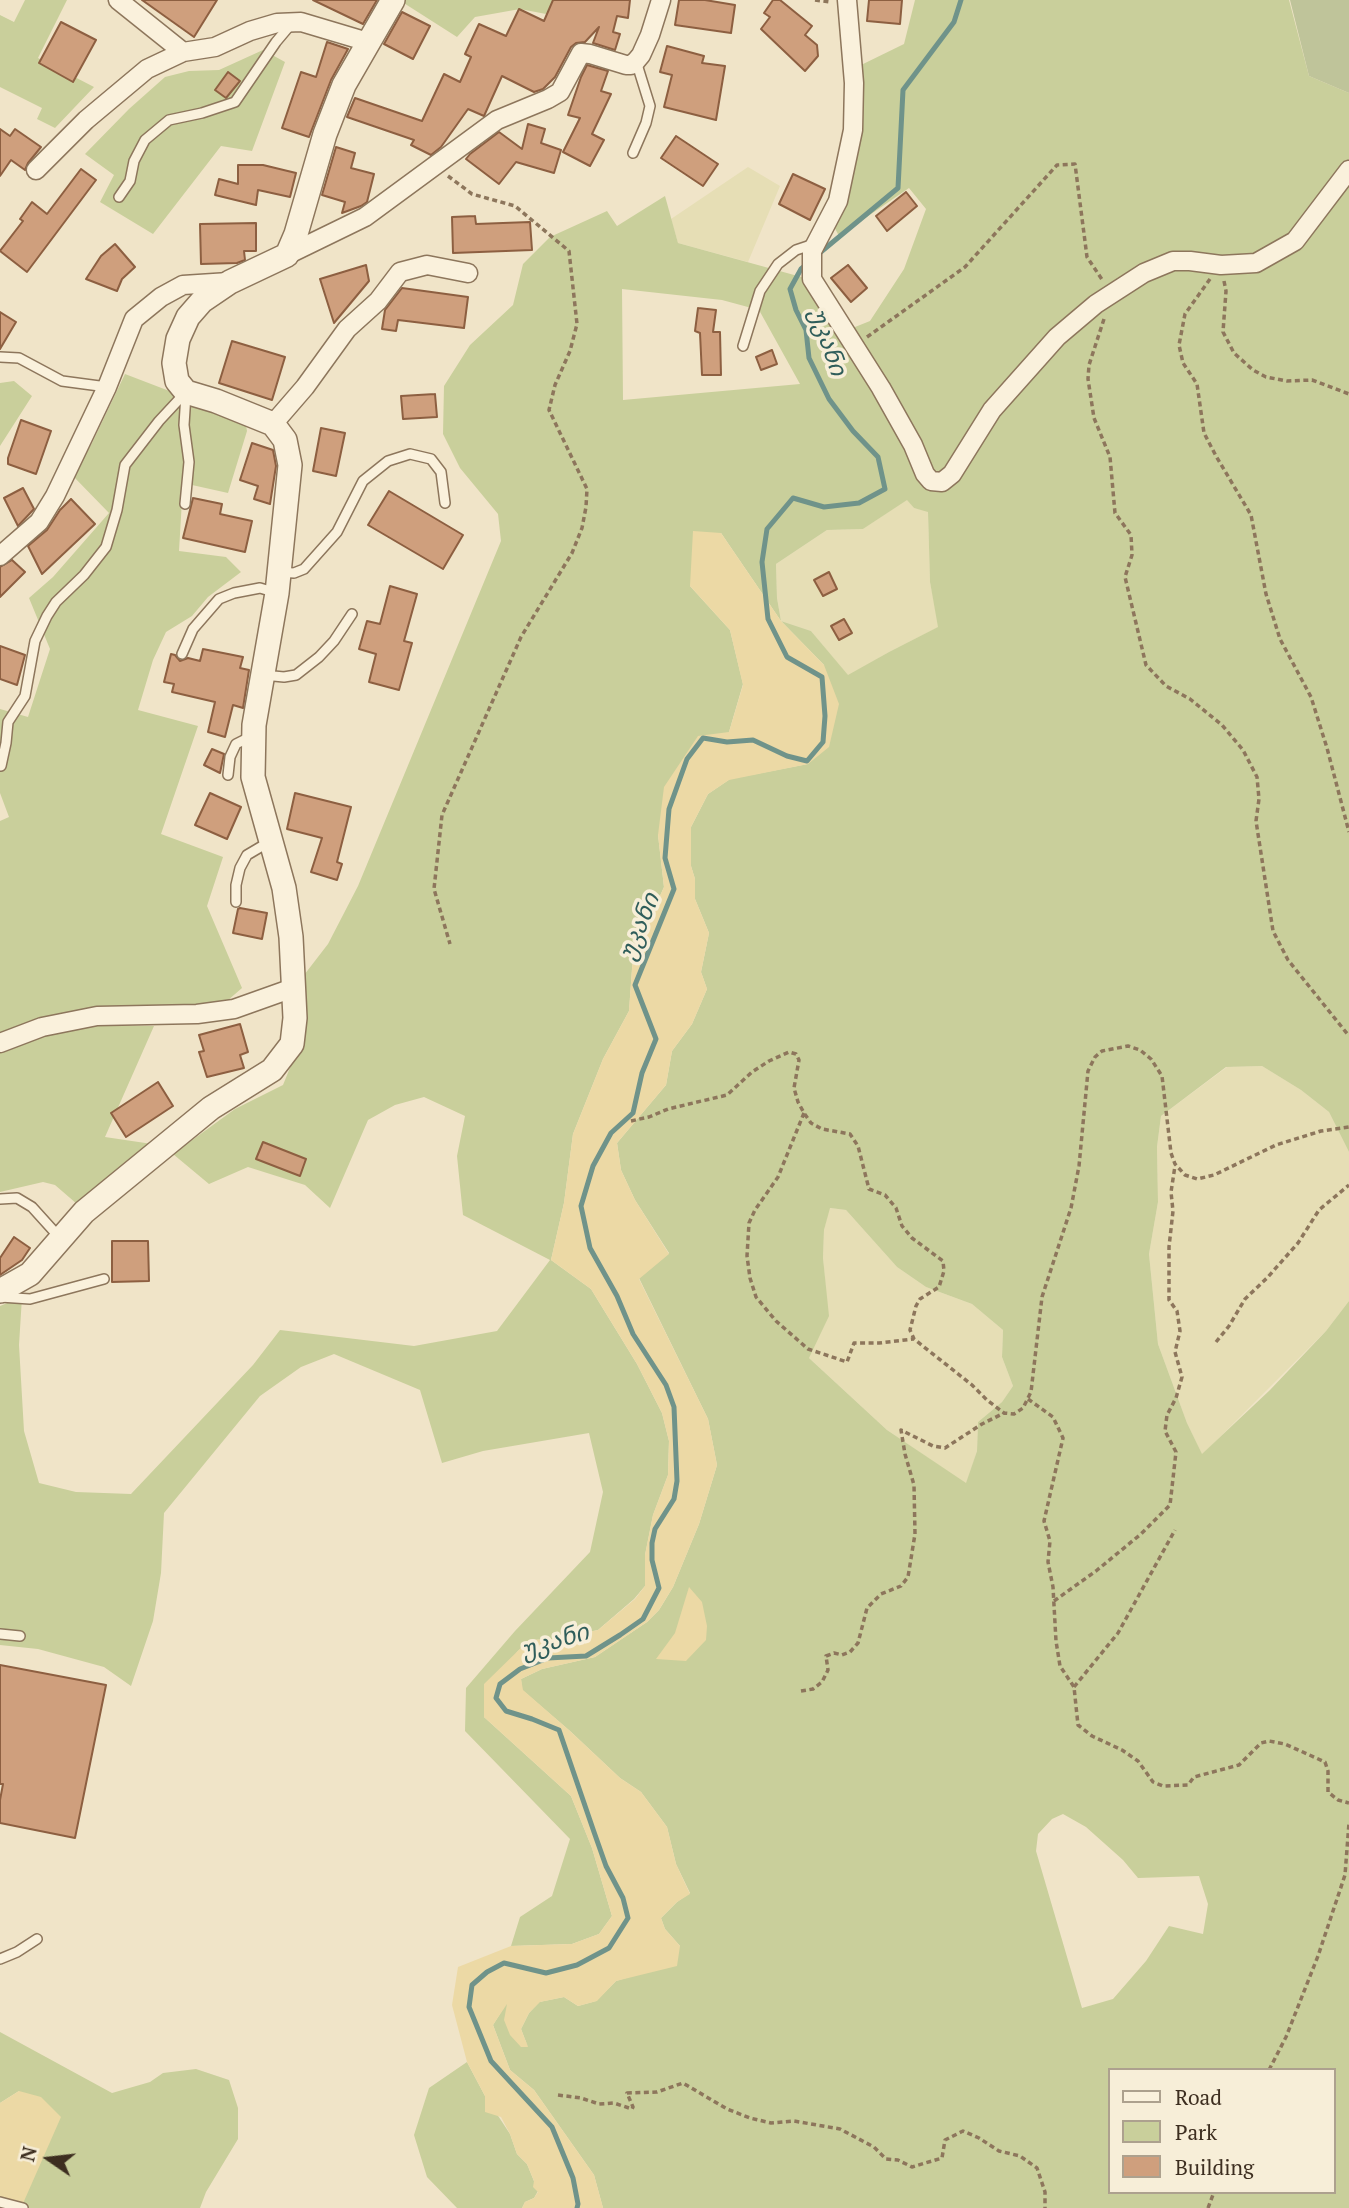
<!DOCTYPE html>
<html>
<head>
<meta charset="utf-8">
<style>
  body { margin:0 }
  #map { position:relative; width:1349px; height:2208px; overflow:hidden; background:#f0e4c8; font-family:"PT Serif",serif }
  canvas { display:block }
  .legend { position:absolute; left:1108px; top:2068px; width:228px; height:126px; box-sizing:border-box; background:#f7eed8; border:2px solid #ada18e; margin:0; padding:9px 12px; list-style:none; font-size:21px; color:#3d2e20 }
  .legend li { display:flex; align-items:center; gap:14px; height:35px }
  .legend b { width:35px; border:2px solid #ada18e }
  .north { position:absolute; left:14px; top:2124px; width:70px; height:70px; -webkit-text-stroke:5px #f7eed8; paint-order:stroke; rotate:284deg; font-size:19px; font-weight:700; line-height:28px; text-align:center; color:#3d2e20 }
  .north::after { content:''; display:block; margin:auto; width:24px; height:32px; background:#3d2e20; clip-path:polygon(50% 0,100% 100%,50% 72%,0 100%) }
</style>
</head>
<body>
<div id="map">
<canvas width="1349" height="2208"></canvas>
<ul class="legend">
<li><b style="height:9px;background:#faf1dc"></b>Road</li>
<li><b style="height:19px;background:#c9cf9b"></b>Park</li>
<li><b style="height:19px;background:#cf9f7d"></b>Building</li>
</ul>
<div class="north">N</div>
</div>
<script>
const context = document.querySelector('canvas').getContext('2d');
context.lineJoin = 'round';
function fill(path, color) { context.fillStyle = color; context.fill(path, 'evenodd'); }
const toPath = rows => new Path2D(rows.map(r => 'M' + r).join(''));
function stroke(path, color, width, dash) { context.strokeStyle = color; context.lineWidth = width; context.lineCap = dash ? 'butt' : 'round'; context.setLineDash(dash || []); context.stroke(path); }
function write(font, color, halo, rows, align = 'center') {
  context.font = font + ' "PT Serif","Noto Sans Georgian",serif'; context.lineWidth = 7; context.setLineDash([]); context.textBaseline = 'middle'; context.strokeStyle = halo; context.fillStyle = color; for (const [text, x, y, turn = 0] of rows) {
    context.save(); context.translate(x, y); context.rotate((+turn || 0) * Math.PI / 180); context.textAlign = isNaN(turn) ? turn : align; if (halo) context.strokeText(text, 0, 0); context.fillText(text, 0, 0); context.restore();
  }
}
fill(toPath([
  [748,167,780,186,748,262,678,243,671,219],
  [907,499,914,508,928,511,930,582,939,627,889,652,848,676,811,631,781,621,777,598,776,564,827,530,863,529],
  [1262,1066,1301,1090,1329,1112,1349,1152,1349,1301,1326,1331,1202,1455,1187,1423,1158,1344,1149,1254,1158,1202,1157,1147,1161,1116,1227,1067],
  [829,1208,846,1210,897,1267,926,1287,972,1304,1003,1330,1002,1357,1013,1386,1002,1402,978,1422,977,1451,966,1484,887,1430,808,1357,828,1316,823,1258,824,1230]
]), '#e6deb5');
fill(toPath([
  [25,0,67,0,38,58,94,87,55,128,37,119,42,108,0,87,0,15,14,22],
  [399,0,554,0,546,14,520,9,475,17,457,37],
  [915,0,1289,0,1309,76,1349,93,1349,1152,1329,1112,1301,1090,1262,1066,1226,1067,1161,1116,1157,1147,1158,1202,1149,1254,1158,1344,1187,1423,1202,1454,1270,1390,1326,1331,1349,1301,1349,2208,603,2208,594,2175,534,2090,510,2070,493,2025,507,2002,528,2047,521,2029,529,2013,539,2002,564,1997,578,2006,596,2001,616,1981,636,1975,680,1946,665,1929,661,1918,677,1902,690,1893,676,1864,667,1827,641,1792,620,1778,570,1731,522,1690,521,1679,542,1669,595,1657,647,1622,659,1610,673,1587,699,1524,717,1465,708,1419,639,1278,669,1253,635,1200,621,1170,617,1143,666,1085,672,1051,692,1024,707,989,701,972,709,933,695,899,695,879,691,866,691,827,708,794,730,779,808,764,824,665,781,621,721,533,690,586,730,630,743,684,729,732,658,835,664,887,633,955,629,1011,603,1059,573,1134,564,1203,551,1260,591,1289,637,1364,662,1413,669,1441,668,1475,653,1515,645,1555,645,1586,634,1599,598,1630,555,1639,529,1640,517,1652,484,1717,571,1796,592,1848,612,1916,599,1934,572,1944,511,1946,520,1917,552,1896,570,1839,465,1731,466,1688,515,1631,590,1552,603,1492,589,1433,483,1451,442,1463,420,1390,334,1354,301,1367,260,1396,164,1513,161,1573,153,1621,131,1686,104,1667,38,1649,0,1645,0,1306,22,1297,19,1345,24,1431,39,1483,76,1492,131,1494,253,1365,280,1330,414,1346,497,1331,550,1260,463,1215,457,1156,465,1116,424,1097,395,1105,368,1120,330,1208,305,1185,248,1167,209,1184,173,1154,235,1109,283,1085,306,1028,301,979,328,944,358,886,501,541,498,514,460,468,443,434,444,386,470,345,513,305,523,264,550,237,607,211,617,226,665,196,678,243,805,278,850,329,870,321,904,269,926,209,909,188,839,236,831,221,859,66,904,44],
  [622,289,722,300,759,310,800,384,623,400],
  [907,500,914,508,928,512,930,582,938,627,889,652,848,675,811,631,781,621,777,598,776,564,827,530,863,529],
  [830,1208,846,1210,897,1267,926,1287,972,1304,1003,1330,1002,1357,1013,1386,1002,1402,978,1422,977,1451,966,1483,887,1430,809,1358,829,1316,823,1258,824,1230],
  [1063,1814,1086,1827,1123,1860,1138,1878,1199,1876,1208,1904,1203,1934,1169,1926,1146,1961,1113,1999,1082,2008,1036,1851,1038,1834,1052,1819],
  [1109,2070,1333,2070,1333,2192,1109,2192],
  [263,50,285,62,252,151,221,146,153,234,100,202,114,175,85,154,129,109,165,77,189,71,219,70],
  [125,374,245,420,247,431,228,493,183,483,179,551,226,557,241,572,208,597,192,616,166,632,153,660,138,710,198,726,161,834,223,857,207,906,242,988,227,1001,199,1009,40,1021,21,1025,0,1034,0,821,9,817,0,793,0,709,28,717,50,649,29,598,53,577,109,513,73,476,92,443],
  [14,381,32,396,0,446,0,383],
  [102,1025,154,1026,105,1137,152,1144,77,1204,55,1185,43,1182,0,1192,0,1053,48,1034],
  [0,2032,112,2093,150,2082,163,2073,196,2069,229,2080,238,2108,238,2139,206,2192,200,2208,21,2208,19,2091,0,2103],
  [467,2062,485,2096,510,2134,517,2154,527,2164,538,2191,534,2198,525,2202,522,2208,457,2208,427,2177,414,2135,429,2088]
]), '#c9cf9b');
fill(toPath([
  [693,531,721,533,781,621,824,665,839,704,829,747,808,764,729,780,708,794,691,827,691,866,695,879,695,899,709,933,701,972,707,989,692,1024,672,1051,666,1085,617,1143,621,1170,635,1200,669,1254,639,1279,708,1419,717,1465,699,1524,673,1587,659,1610,647,1622,595,1657,542,1669,521,1679,523,1690,570,1731,620,1778,641,1792,667,1827,676,1864,690,1894,677,1902,661,1918,665,1929,680,1946,677,1966,616,1981,597,2001,578,2006,564,1997,540,2002,529,2013,521,2029,528,2047,521,2047,510,2035,504,2020,507,2004,493,2025,510,2070,534,2090,594,2175,603,2208,522,2208,525,2202,534,2198,538,2192,533,2187,534,2181,527,2164,517,2154,510,2134,501,2117,485,2112,485,2096,467,2062,452,2005,458,1967,511,1946,572,1944,599,1934,612,1916,592,1848,571,1796,484,1717,484,1684,529,1640,555,1639,598,1630,635,1599,645,1586,645,1555,653,1515,668,1475,669,1441,662,1413,637,1364,591,1289,551,1260,564,1203,573,1134,603,1059,629,1011,633,955,664,887,658,835,664,787,698,736,729,732,743,685,730,630,690,586],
  [689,1587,702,1602,707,1626,706,1640,686,1661,656,1659,675,1633],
  [19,2091,41,2097,61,2117,21,2208,0,2208,0,2103]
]), '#ecd9a5');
fill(toPath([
  [1290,0,1349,0,1349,93,1309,76]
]), '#bfc49a');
stroke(toPath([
  [816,256,898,188,903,90,954,22,961,0],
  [577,2208,578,2204,573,2178,552,2127,491,2061,469,2007,472,1985,487,1972,504,1963,546,1973,577,1965,609,1948,628,1918,623,1898,606,1866,594,1832,559,1730,532,1719,506,1711,496,1698,500,1684,520,1669,548,1658,586,1656,620,1635,643,1619,659,1588,652,1560,652,1543,655,1529,674,1499,677,1481,674,1407,666,1385,633,1334,617,1296,590,1248,581,1206,593,1166,611,1133,633,1113,642,1073,656,1039,635,985,674,889,665,858,669,809,687,759,703,738,727,742,753,740,787,756,807,761,823,742,825,716,822,677,787,657,768,619,762,562,767,529,793,498,824,507,859,503,885,489,878,457,853,431,829,399,809,358,806,330,796,310,790,289,801,269,808,263]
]), '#6f938a', 5);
const building = toPath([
  [142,0,217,0,194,37,142,0],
  [313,0,377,0,363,24,313,0],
  [553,0,630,0,628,18,617,16,613,32,620,34,615,50,593,43,599,27,585,42,576,43,571,47,555,77,543,89,534,92,502,76,484,116,468,109,441,147,431,155,411,145,414,140,347,117,355,98,422,121,444,74,460,82,471,57,465,54,479,24,506,36,519,9,544,21,553,0],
  [679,0,705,0,735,5,731,33,675,25,679,0],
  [773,0,780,0,812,26,805,35,817,45,818,56,805,71,761,29,770,17,764,13,773,0],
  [869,0,902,0,900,24,867,21,869,0],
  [402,12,430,26,413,59,384,44,402,12],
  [61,22,96,40,73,82,39,63,61,22],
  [327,42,348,49,331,80,309,137,282,128,301,72,316,77,327,42],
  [667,46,704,56,702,63,725,66,716,120,664,107,672,75,660,72,667,46],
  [587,65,608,71,601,91,611,94,592,134,604,140,590,166,563,152,580,118,568,115,581,77,587,65],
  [228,72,240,81,226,98,215,90,228,72],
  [528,124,545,129,541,143,561,150,554,173,516,162,499,184,466,159,470,154,499,132,522,149,528,124],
  [0,129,10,136,15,129,41,147,28,163,25,170,11,160,0,176,0,129],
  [676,136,718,164,703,186,661,158,676,136],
  [336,147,355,153,351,168,374,174,367,202,361,206,342,213,345,202,322,195,336,147],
  [238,165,263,165,296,173,290,197,258,190,256,205,215,195,219,179,238,184,238,165],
  [81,169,96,180,27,272,0,251,23,221,20,219,32,202,47,214,81,169],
  [793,174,825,189,810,220,779,204,793,174],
  [906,192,917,206,887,231,876,216,906,192],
  [475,216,476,224,530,222,532,250,453,253,452,217,475,216],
  [256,223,256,251,244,251,245,260,237,263,201,264,200,224,256,223],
  [115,244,135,267,122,279,117,291,86,279,101,256,115,244],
  [366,265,369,281,334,323,320,279,366,265],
  [848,265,867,288,851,302,831,278,848,265],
  [402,288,468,297,464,328,398,320,396,331,382,329,385,310,402,288],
  [698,308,716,310,713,332,720,332,721,375,702,375,700,333,695,331,698,308],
  [0,312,16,322,0,349,0,312],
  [232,341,285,357,272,400,219,383,232,341],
  [772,350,777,364,761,370,756,357,772,350],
  [435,394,437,417,403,419,401,396,435,394],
  [21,420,51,431,36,474,8,464,8,458,21,420],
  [321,428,345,433,336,476,313,471,321,428],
  [252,443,273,450,276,466,270,504,254,499,258,486,240,480,252,443],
  [23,488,34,509,18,526,4,498,23,488],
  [389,491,463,535,443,569,368,525,389,491],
  [193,498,222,504,220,514,252,521,245,552,183,538,193,498],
  [71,499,95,524,42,574,28,546,47,530,60,510,71,499],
  [12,560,25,572,0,597,0,567,12,560],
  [829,572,837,589,823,596,814,580,829,572],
  [390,586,417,594,404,641,412,643,399,690,369,682,376,654,359,649,367,621,380,624,390,586],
  [844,619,852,633,839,640,831,626,844,619],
  [0,646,25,655,17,685,0,679,0,646],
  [203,649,243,657,240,668,249,670,243,708,233,705,225,737,208,732,215,702,172,692,174,684,164,682,171,654,175,655,180,661,188,658,200,661,203,649],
  [212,749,224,754,220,773,204,765,212,749],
  [210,793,241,807,227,839,195,825,210,793],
  [295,793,351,807,337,862,342,864,337,880,311,872,322,838,287,829,295,793],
  [240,908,267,913,262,939,233,933,238,909,240,908],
  [240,1024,248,1052,240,1055,244,1068,207,1077,199,1052,204,1051,199,1035,240,1024],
  [158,1082,173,1106,126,1137,111,1113,158,1082],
  [263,1142,306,1159,300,1176,256,1159,263,1142],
  [14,1237,30,1248,22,1260,0,1275,0,1258,14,1237],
  [112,1241,148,1241,149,1281,112,1282,112,1241],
  [0,1665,106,1685,75,1838,0,1823,0,1800,3,1784,0,1784,0,1665]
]);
fill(building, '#cf9f7d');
stroke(building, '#8d5f41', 2);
const service = toPath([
  [633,153,646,123,650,106,636,61],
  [119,197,130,181,134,161,145,140,169,120,202,113,235,102,276,42,292,23],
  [743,346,760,291,778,264,796,250,814,244],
  [0,357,19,358,62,381,107,387],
  [185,504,189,462,184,425,186,394],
  [279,572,294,573,304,569,337,532,363,481,388,461,410,454,431,459,441,472,445,503],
  [182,654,193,629,219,599,234,593,260,588,277,593],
  [263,675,284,677,296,675,319,657,334,641,352,614],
  [1,766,6,743,8,722,25,696,35,641,47,616,56,602,84,575,106,547,117,510,125,465,159,421,185,393],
  [228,775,230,757,236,744,252,736],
  [236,902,236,885,240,868,247,855,269,842],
  [0,1199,17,1198,32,1207,60,1238],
  [0,1297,30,1299,104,1279],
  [0,1634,20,1636],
  [0,1959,17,1952,37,1939],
  [0,2202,23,2208]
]);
const minor = toPath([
  [118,0,183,52],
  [847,0,854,83,853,130,838,201,812,251,812,279,881,388,913,445,925,474,931,481,942,482,952,474,992,410,1057,337,1096,304,1144,273,1173,261,1190,261,1221,265,1256,263,1295,241,1349,170],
  [36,170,86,120,147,69,183,52,215,47,250,31,277,23,301,22,358,39,366,45],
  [287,255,365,217,497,120,548,99,560,92,581,53,590,54,626,65,631,65,636,61,641,55,650,35,661,0],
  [273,424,305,387,347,329,378,301,400,272,427,265,468,273],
  [0,556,39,522,55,496,107,387,134,319,161,297,183,285,229,282],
  [0,1043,42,1027,97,1016,197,1014,234,1009,293,988]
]);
const tertiary = toPath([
  [0,1291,30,1274,84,1212,211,1108,272,1070,292,1044,295,1018,291,937,284,888,253,777,254,725,277,593,290,465,285,440,273,424,216,401,186,392,177,381,174,363,178,339,188,317,202,301,230,282,287,255,296,234,325,134,344,85,393,0]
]);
stroke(service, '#8d765c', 12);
stroke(minor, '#8d765c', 21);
stroke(tertiary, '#8d765c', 26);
stroke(toPath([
  [815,0,830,2],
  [448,176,472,194,515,206,569,251,577,324,570,351,555,385,549,410,587,489,586,507,582,528,572,553,521,637,442,815,434,889,450,944],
  [1210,279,1185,314,1179,345,1183,363,1197,384,1204,433,1216,456,1251,515,1266,594,1280,639,1311,697,1327,748,1349,832],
  [1224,281,1226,291,1223,332,1234,353,1253,370,1266,377,1287,381,1312,380,1349,394],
  [1104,319,1089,365,1088,379,1094,418,1110,457,1115,513,1131,535,1132,555,1125,577,1146,665,1166,686,1190,699,1222,725,1243,750,1257,777,1259,799,1256,821,1273,931,1288,960,1349,1036],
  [867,337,965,267,1057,165,1075,164,1087,257,1103,281],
  [804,1113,778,1177,755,1210,749,1223,747,1256,750,1278,756,1297,776,1321,808,1349,847,1362,854,1343,879,1343,913,1339],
  [631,1121,649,1117,668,1109,727,1095,752,1072,769,1061,789,1052,796,1054,799,1060,794,1088,798,1102,804,1113,811,1123,822,1129,850,1134,858,1146,869,1189,885,1195,896,1208,902,1226,912,1238,943,1261,944,1271,939,1287,920,1299,916,1306,910,1330,914,1339,972,1385,987,1400,1004,1413,1014,1414,1023,1408,1031,1392,1042,1297,1071,1208,1079,1166,1088,1071,1095,1057,1102,1051,1128,1046,1140,1050,1151,1059,1162,1076,1171,1153,1175,1164,1185,1175,1197,1179,1214,1175,1276,1145,1321,1131,1349,1127],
  [1216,1342,1229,1326,1245,1299,1267,1278,1298,1243,1319,1210,1349,1185],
  [1028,1399,1053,1417,1063,1438,1044,1521,1050,1541,1048,1562,1053,1587,1056,1641,1060,1666,1074,1687,1078,1725,1092,1736,1122,1750,1138,1761,1153,1782,1163,1786,1188,1785,1194,1777,1239,1765,1261,1743,1269,1741,1285,1744,1325,1762,1328,1771,1328,1792,1338,1800,1349,1803],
  [1054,1601,1096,1571,1141,1534,1170,1505,1176,1452,1165,1431,1167,1415,1176,1398,1182,1377,1175,1352,1180,1331,1177,1311,1169,1300,1169,1247,1173,1211,1171,1192,1175,1166],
  [1074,1687,1118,1633,1175,1530],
  [801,1691,813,1689,822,1682,828,1670,826,1656,834,1653,842,1655,850,1652,858,1643,867,1608,881,1594,901,1586,908,1577,915,1534,914,1485,905,1454,901,1430,933,1446,945,1448,982,1424,1004,1413],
  [1269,2070,1286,2037,1318,1956,1345,1875,1349,1823],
  [558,2095,581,2098,599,2104,614,2103,632,2109,633,2107,627,2093,657,2092,683,2083,727,2109,750,2118,771,2123,794,2121,840,2129,874,2147,886,2159,898,2160,912,2167,942,2158,945,2140,963,2131,979,2138,999,2151,1020,2156,1037,2168,1045,2192,1045,2208],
  [1208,2208,1214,2192]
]), '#8d765c', 3.5, [5, 3.5]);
stroke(service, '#faf1dc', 9);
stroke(minor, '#faf1dc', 18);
stroke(tertiary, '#faf1dc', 23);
write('italic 24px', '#2f5d5a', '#f7eed8', [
  ["უკანი",827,342,71],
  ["უკანი",640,927,-68],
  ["უკანი",555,1642,-17]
]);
</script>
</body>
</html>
